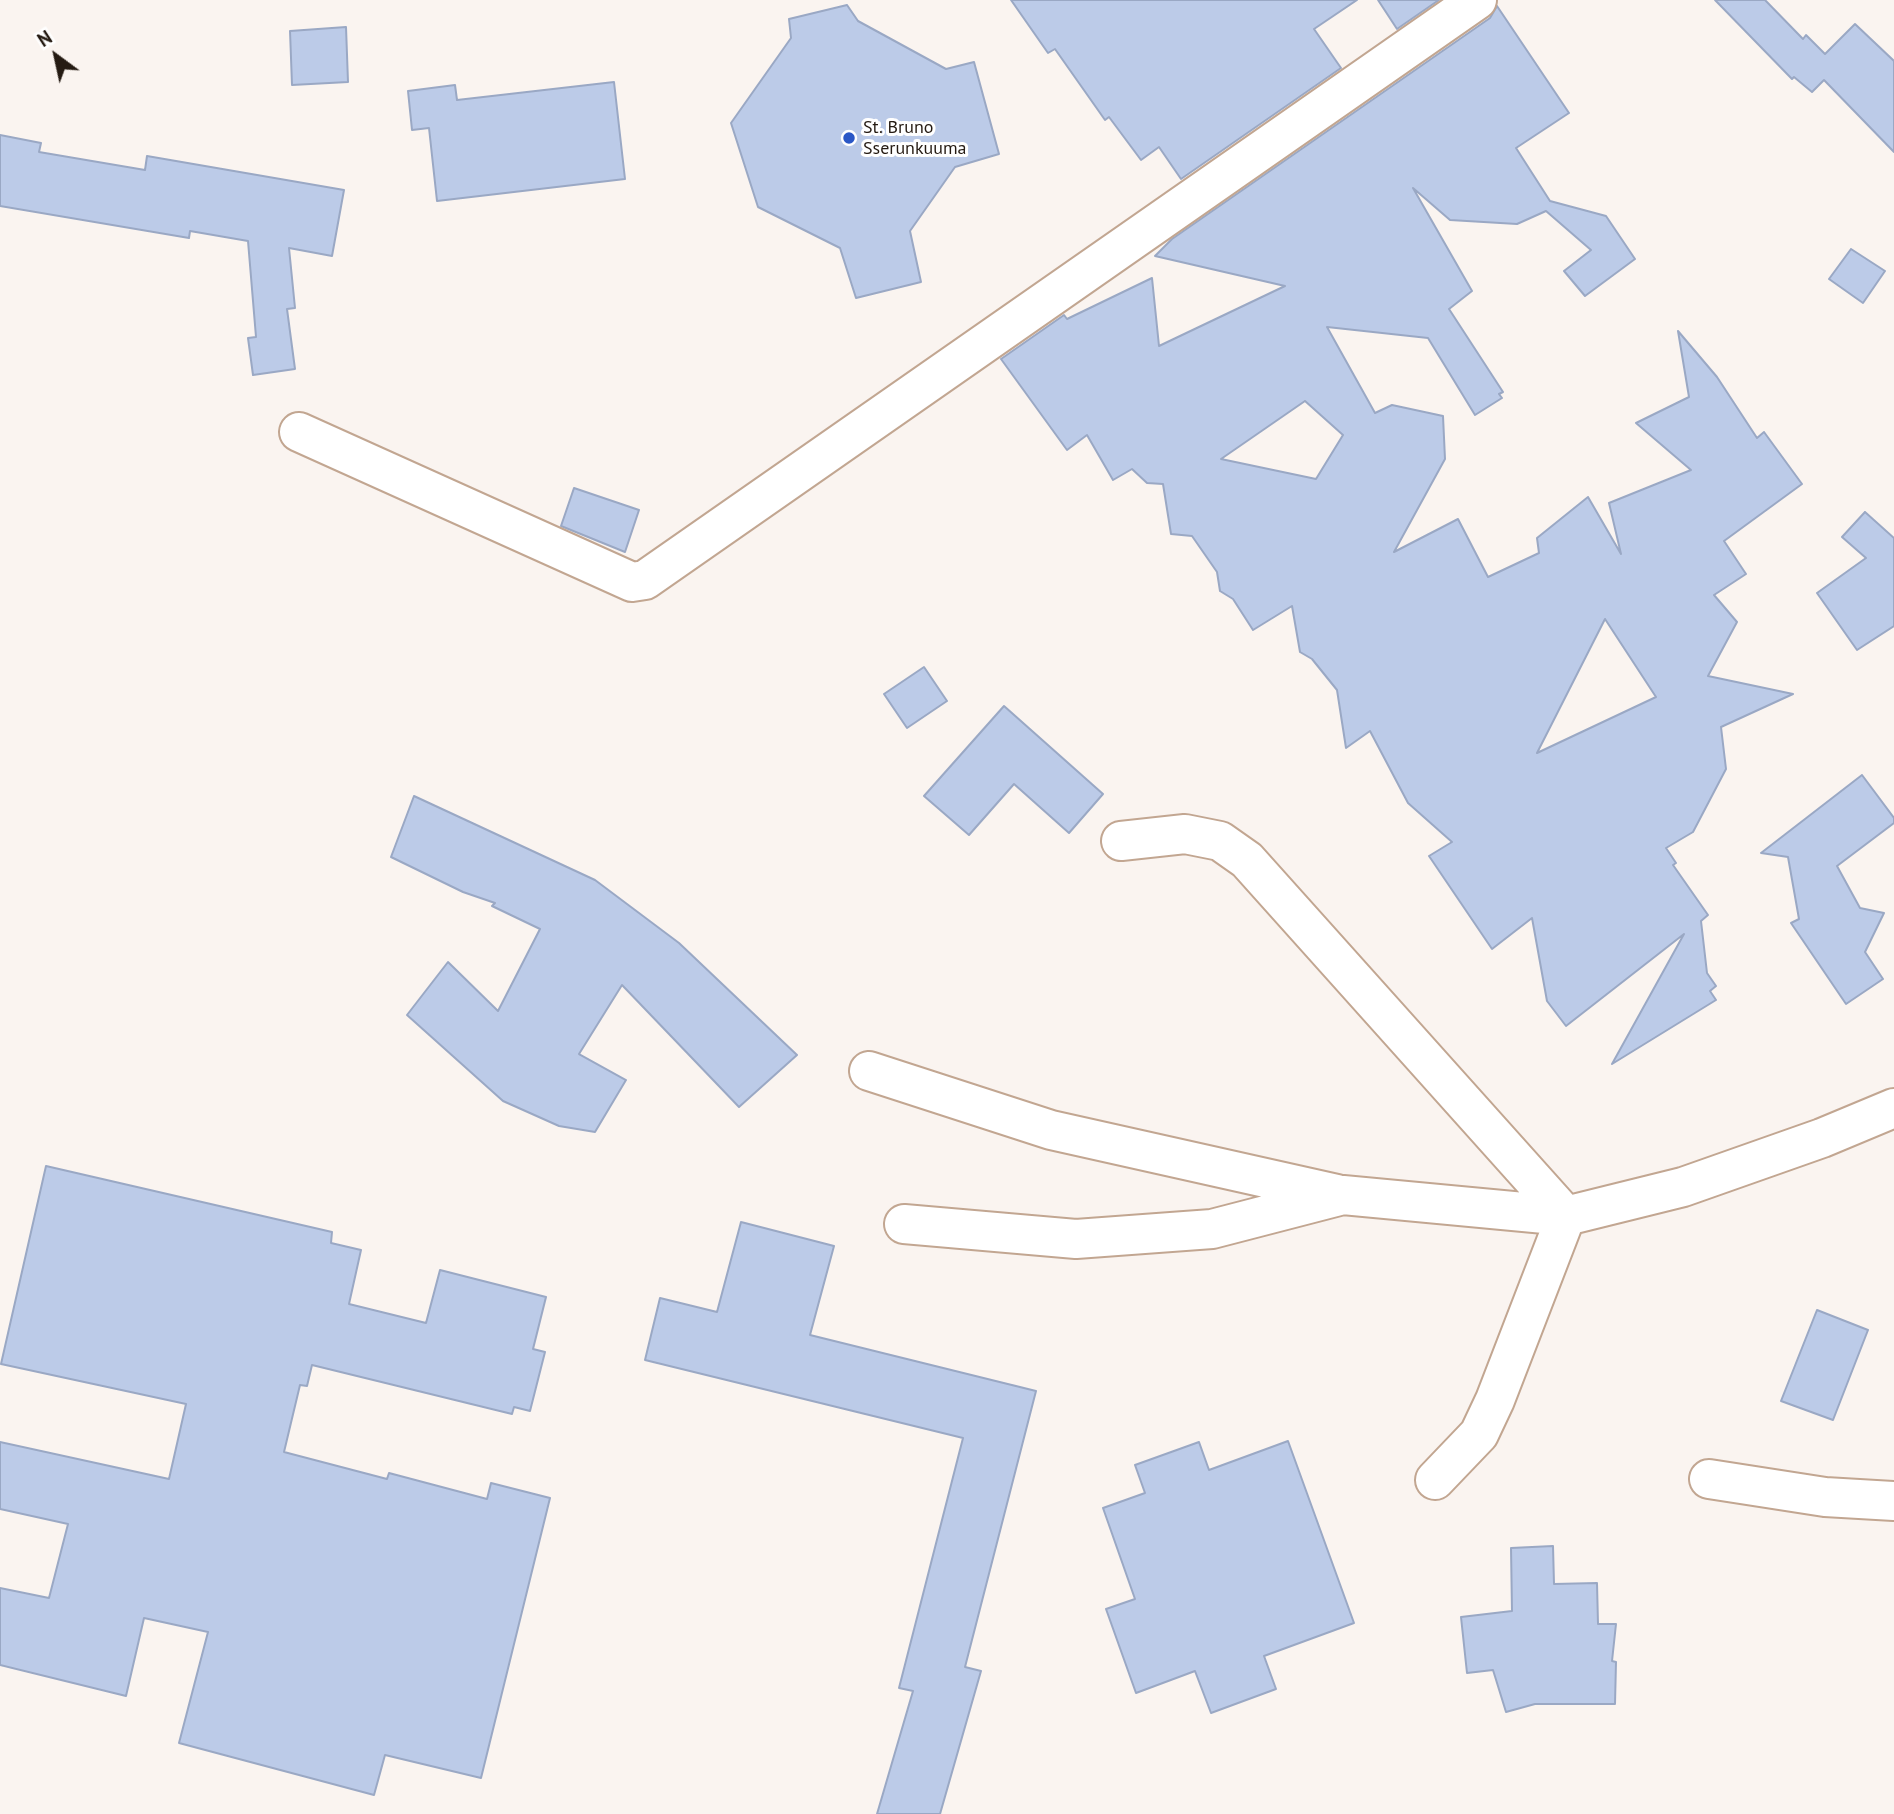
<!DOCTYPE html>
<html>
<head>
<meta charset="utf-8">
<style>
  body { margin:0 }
  #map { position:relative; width:1894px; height:1814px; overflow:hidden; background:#faf4f0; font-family:"PT Sans",sans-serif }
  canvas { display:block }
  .north { position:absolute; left:21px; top:21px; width:70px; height:70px; -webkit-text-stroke:5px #fff; paint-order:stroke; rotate:327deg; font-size:19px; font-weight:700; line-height:28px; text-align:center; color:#251b13 }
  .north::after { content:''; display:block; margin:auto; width:24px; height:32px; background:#251b13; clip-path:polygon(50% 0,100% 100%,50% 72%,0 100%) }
</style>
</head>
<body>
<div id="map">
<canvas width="1894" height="1814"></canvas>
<div class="north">N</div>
</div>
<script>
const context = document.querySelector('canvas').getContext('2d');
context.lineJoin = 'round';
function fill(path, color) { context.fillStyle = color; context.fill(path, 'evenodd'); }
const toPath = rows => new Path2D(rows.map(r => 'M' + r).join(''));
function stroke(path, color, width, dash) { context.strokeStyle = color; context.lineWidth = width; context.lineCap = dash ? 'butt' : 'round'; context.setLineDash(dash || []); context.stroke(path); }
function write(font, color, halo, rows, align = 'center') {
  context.font = font + ' "PT Sans",sans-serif'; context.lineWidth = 6; context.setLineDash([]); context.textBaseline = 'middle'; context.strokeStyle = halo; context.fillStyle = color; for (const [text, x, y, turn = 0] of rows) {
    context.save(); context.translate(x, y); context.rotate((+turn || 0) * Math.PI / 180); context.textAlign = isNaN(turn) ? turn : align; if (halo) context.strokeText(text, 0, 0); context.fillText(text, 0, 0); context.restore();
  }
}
const building = toPath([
  [1011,0,1357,0,1314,29,1341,68,1181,179,1159,147,1141,160,1109,117,1105,120,1055,49,1048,53,1011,0],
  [1378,0,1439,0,1397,29,1378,0],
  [1715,0,1765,0,1803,39,1806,35,1825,54,1855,24,1894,61,1894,152,1824,80,1812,92,1794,77,1792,79,1715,0],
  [847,5,858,21,946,69,974,62,999,154,955,167,910,231,921,282,856,298,840,248,758,207,731,123,791,38,789,19,847,5],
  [1497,6,1569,113,1516,148,1550,201,1606,216,1635,259,1585,296,1564,271,1591,250,1546,211,1517,224,1450,220,1413,188,1472,291,1449,309,1503,392,1499,394,1502,398,1475,415,1428,338,1327,327,1375,413,1392,405,1443,416,1445,459,1394,552,1458,519,1488,577,1539,553,1537,538,1588,497,1621,554,1609,503,1691,470,1636,423,1689,397,1678,331,1717,377,1757,438,1764,432,1802,484,1724,541,1746,574,1714,595,1737,622,1708,676,1793,694,1721,727,1726,769,1693,832,1666,848,1676,863,1673,865,1708,915,1701,921,1707,973,1716,986,1710,991,1716,1000,1612,1064,1684,934,1566,1026,1547,1001,1532,918,1492,949,1429,856,1452,842,1408,803,1370,731,1346,748,1337,690,1312,659,1300,652,1292,606,1253,630,1233,599,1220,591,1217,572,1192,536,1171,534,1163,484,1147,483,1132,469,1113,480,1087,435,1067,450,1001,359,1064,315,1067,319,1152,278,1159,346,1285,286,1155,256,1172,239,1490,18,1497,6],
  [1305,401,1343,435,1316,479,1221,459,1305,401],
  [1605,619,1656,697,1537,753,1605,619],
  [346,27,348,82,292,85,290,31,346,27],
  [614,82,625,179,437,201,429,128,412,130,408,91,455,85,457,100,614,82],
  [0,135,41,143,39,152,145,170,147,156,344,190,332,256,289,248,295,308,287,309,295,369,253,375,248,338,256,337,248,241,190,231,189,238,0,206,0,135],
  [1851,249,1885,271,1863,303,1829,279,1851,249],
  [574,488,639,510,625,552,561,526,574,488],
  [1865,512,1894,538,1894,626,1857,650,1817,593,1866,558,1842,537,1865,512],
  [924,667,947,701,907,728,884,694,924,667],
  [1004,706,1103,794,1069,833,1014,784,969,835,924,796,1004,706],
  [1862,775,1894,818,1894,823,1837,866,1860,908,1884,913,1865,952,1883,979,1846,1004,1791,923,1799,919,1788,857,1761,853,1862,775],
  [414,796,595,880,679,943,797,1055,739,1107,622,985,579,1054,626,1080,595,1132,559,1126,503,1101,407,1015,448,962,498,1011,540,929,492,906,495,903,463,892,391,857,414,796],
  [46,1166,332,1232,331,1243,361,1250,349,1304,426,1323,440,1270,546,1297,533,1349,545,1352,530,1411,514,1407,512,1414,312,1365,307,1386,300,1385,284,1452,387,1479,389,1473,487,1499,491,1483,550,1498,481,1778,385,1755,374,1795,179,1743,208,1632,144,1618,126,1696,0,1665,0,1588,49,1598,68,1524,0,1509,0,1442,169,1479,186,1404,1,1364,46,1166],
  [741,1222,834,1246,810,1335,1036,1391,965,1667,981,1671,940,1814,877,1814,913,1691,899,1688,963,1438,645,1360,660,1298,717,1312,741,1222],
  [1817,1310,1868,1330,1833,1420,1781,1401,1817,1310],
  [1288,1441,1354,1623,1264,1656,1276,1689,1211,1713,1195,1671,1136,1693,1106,1609,1135,1599,1103,1508,1145,1493,1135,1465,1199,1442,1209,1470,1288,1441],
  [1553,1546,1554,1584,1597,1583,1598,1624,1616,1624,1612,1661,1616,1662,1615,1704,1535,1704,1506,1712,1493,1670,1467,1673,1461,1617,1512,1611,1511,1548,1553,1546]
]);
fill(building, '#bccbe8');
stroke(building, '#9aa8c4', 2);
const minor = toPath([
  [299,432,632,582,645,580,1477,0],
  [1121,841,1185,834,1220,841,1247,860,1566,1216],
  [869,1071,1051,1130,1337,1194],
  [904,1224,1076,1239,1212,1229,1343,1195,1566,1216,1683,1187,1822,1138,1894,1108],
  [1709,1479,1825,1497,1894,1501],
  [1435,1480,1479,1434,1495,1400,1566,1216]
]);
stroke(minor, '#c2a691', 42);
stroke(minor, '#fff', 38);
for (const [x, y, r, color] of [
  [849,138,7,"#2a57c6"]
]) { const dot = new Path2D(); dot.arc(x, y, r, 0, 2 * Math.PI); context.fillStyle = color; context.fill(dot); stroke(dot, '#fff', 2.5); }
write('18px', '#251b13', '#fff', [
  ["St. Bruno",863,128],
  ["Sserunkuuma",863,149]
], 'left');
</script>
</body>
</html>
